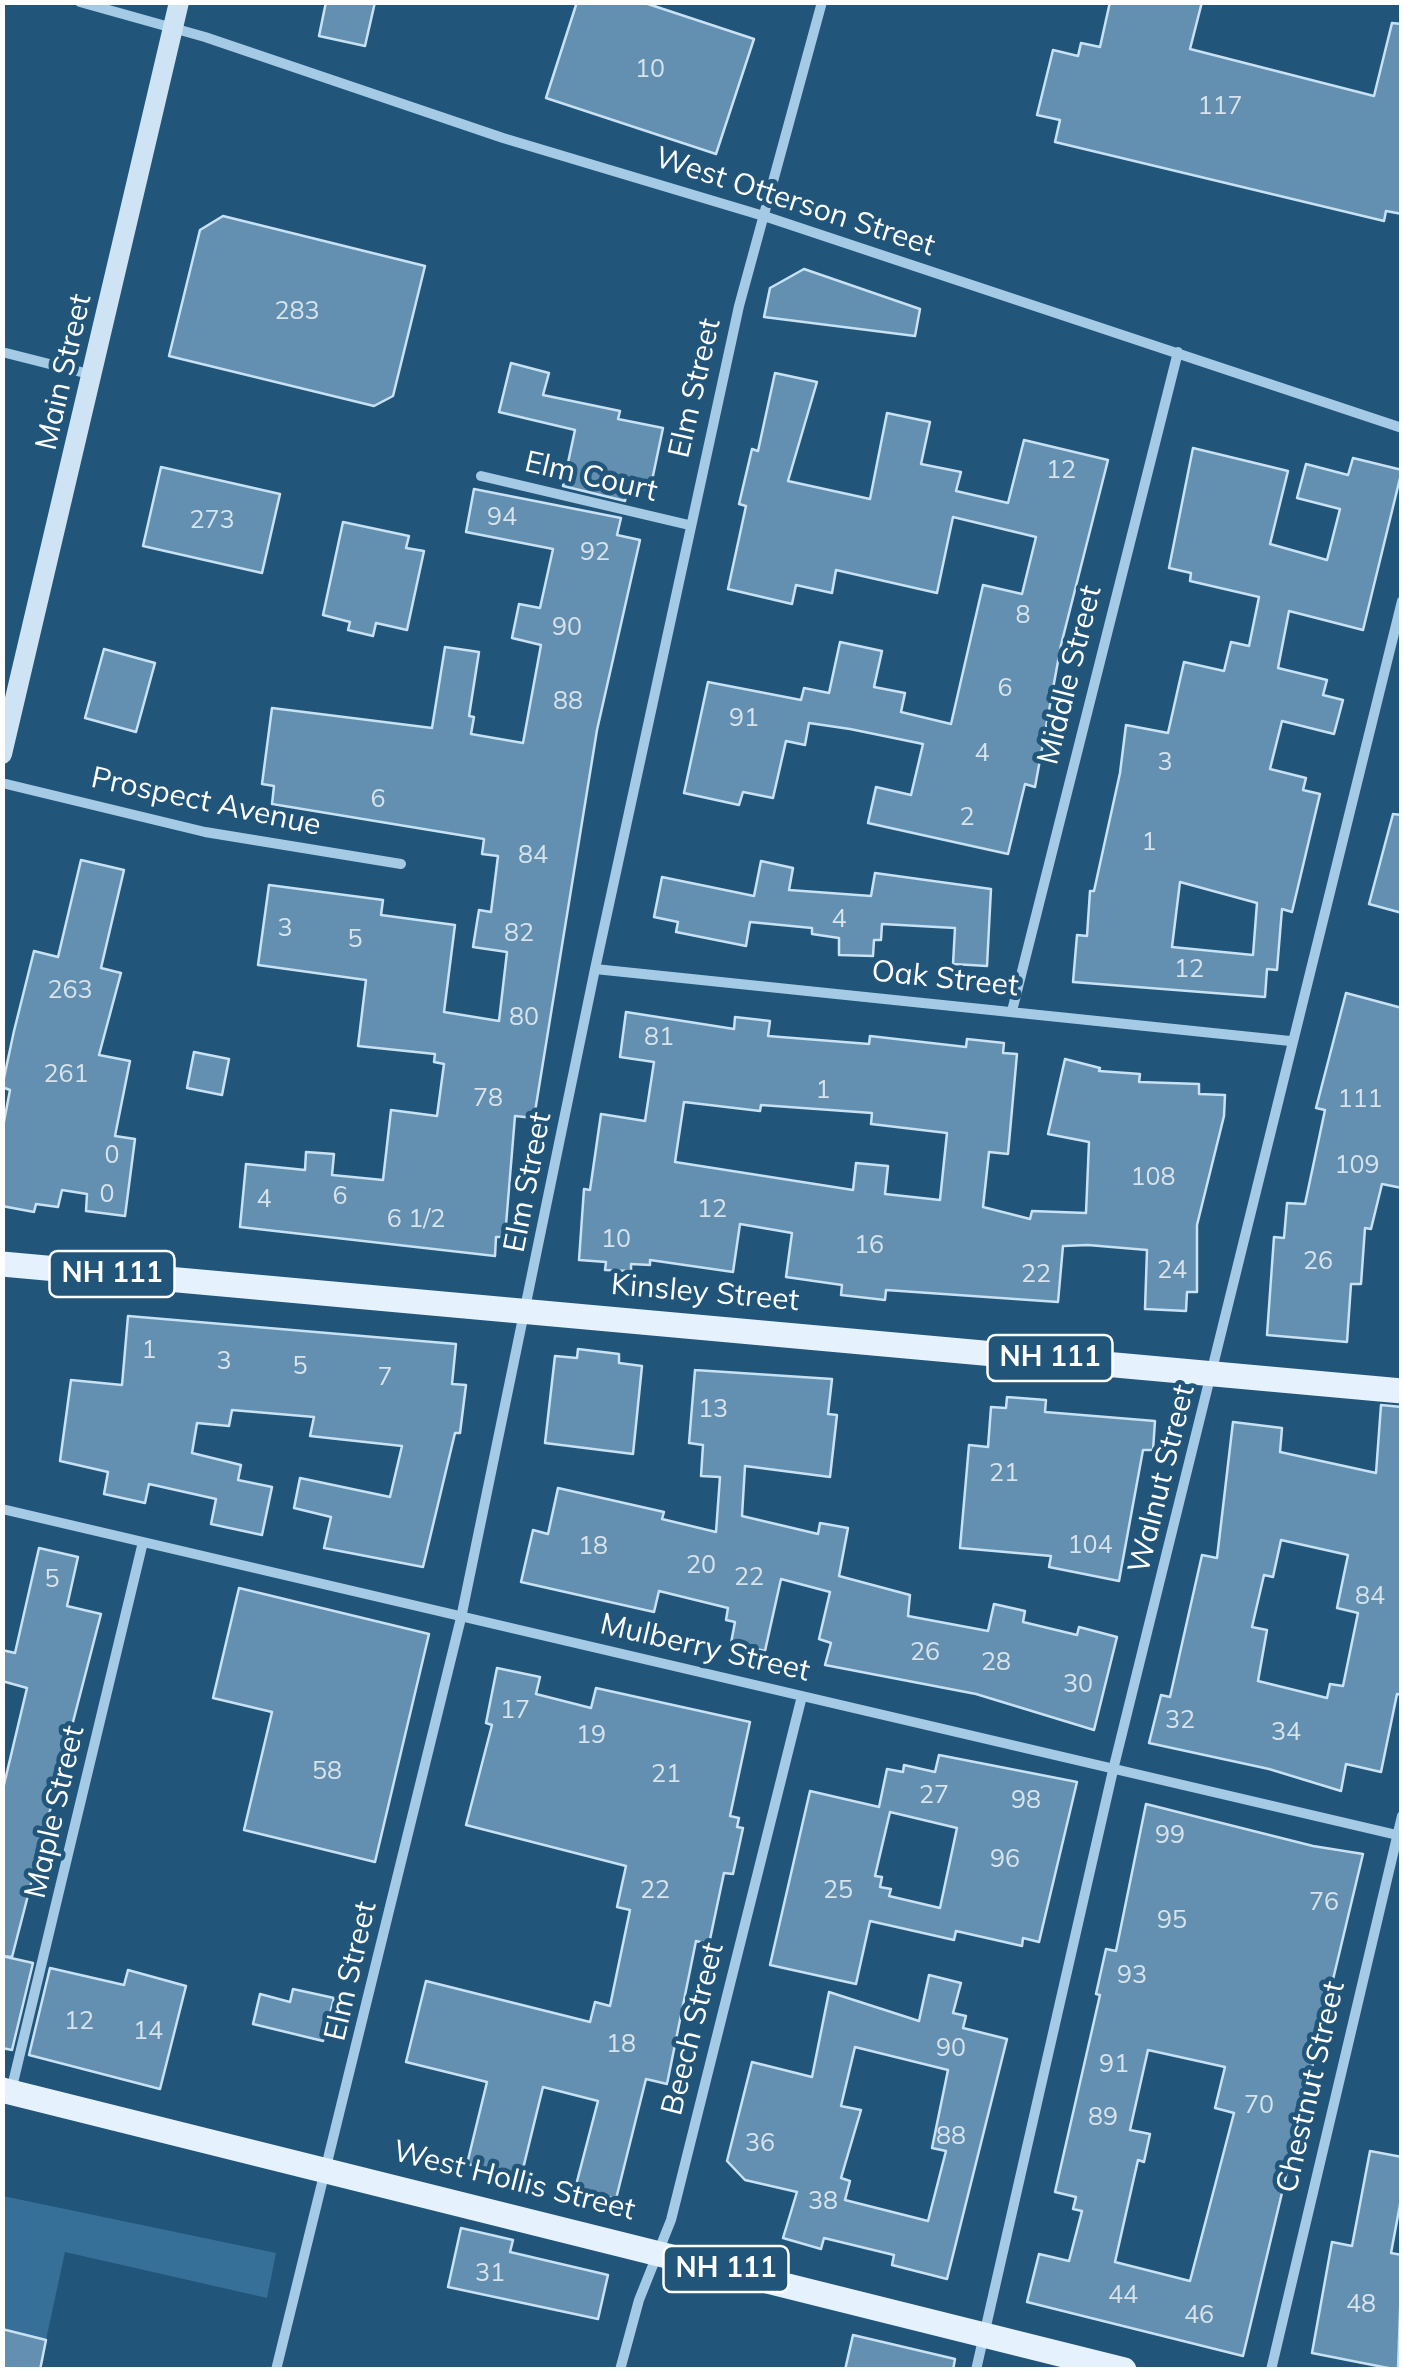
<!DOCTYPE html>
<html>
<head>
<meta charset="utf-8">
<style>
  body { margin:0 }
  #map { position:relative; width:1404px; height:2372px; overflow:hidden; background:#22557a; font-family:Mulish,sans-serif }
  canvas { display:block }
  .frame { position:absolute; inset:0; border:5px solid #fff; pointer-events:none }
</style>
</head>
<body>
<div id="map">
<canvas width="1404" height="2372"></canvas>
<div class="frame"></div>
</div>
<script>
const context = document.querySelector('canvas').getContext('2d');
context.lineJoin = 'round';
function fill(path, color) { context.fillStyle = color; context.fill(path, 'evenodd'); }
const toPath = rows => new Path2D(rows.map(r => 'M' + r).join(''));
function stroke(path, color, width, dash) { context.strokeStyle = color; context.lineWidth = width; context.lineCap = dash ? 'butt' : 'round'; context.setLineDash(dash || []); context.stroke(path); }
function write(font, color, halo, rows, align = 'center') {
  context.font = font + ' Mulish,sans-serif'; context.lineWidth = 9; context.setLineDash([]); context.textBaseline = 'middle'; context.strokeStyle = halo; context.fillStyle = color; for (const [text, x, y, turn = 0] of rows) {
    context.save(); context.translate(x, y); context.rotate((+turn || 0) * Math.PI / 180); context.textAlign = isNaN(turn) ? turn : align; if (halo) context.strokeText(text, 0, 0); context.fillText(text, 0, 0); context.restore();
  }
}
fill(toPath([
  [3,2196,276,2253,267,2298,65,2252,46,2340,3,2329]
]), '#366f98');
const building = toPath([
  [326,2,375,2,365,46,319,36,326,2],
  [577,2,642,2,754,39,716,154,546,98,577,2],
  [1110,2,1202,2,1190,49,1374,96,1392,23,1402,24,1402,214,1386,211,1384,221,1055,142,1060,120,1037,115,1053,50,1078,56,1081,43,1100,47,1110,2],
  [223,216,425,266,393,396,374,406,169,356,200,230,223,216],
  [804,269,920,309,915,336,764,317,770,288,804,269],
  [511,363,549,373,543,395,620,411,618,419,663,428,650,490,628,486,625,501,563,486,575,430,499,412,511,363],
  [775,373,817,382,788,481,870,499,887,413,930,422,921,464,961,472,956,491,1008,503,1024,440,1108,460,1061,645,1035,787,1025,784,1008,854,868,823,876,787,911,795,923,744,850,729,809,723,805,745,786,741,773,798,743,792,739,805,684,793,708,682,801,700,804,688,829,693,840,642,882,651,874,687,905,693,901,712,951,724,983,585,1022,594,1036,537,953,517,937,593,836,570,832,593,796,585,792,604,728,589,746,506,739,504,752,449,758,451,775,373],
  [1193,448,1288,471,1270,544,1327,560,1340,509,1297,498,1306,464,1348,475,1353,458,1402,470,1363,630,1289,611,1278,668,1327,680,1323,695,1343,700,1334,734,1282,721,1270,769,1306,778,1303,790,1320,794,1292,912,1282,909,1277,970,1267,969,1265,997,1073,982,1077,935,1087,936,1090,891,1094,891,1120,773,1126,725,1168,733,1184,662,1224,671,1231,642,1249,646,1259,597,1190,581,1191,573,1169,568,1193,448],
  [1180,882,1257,903,1253,955,1172,947,1180,882],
  [161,467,280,494,262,573,143,546,161,467],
  [474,489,621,518,617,535,640,540,597,730,534,1118,515,1116,505,1237,496,1237,495,1256,240,1227,246,1164,305,1170,306,1152,334,1154,332,1175,383,1180,391,1110,437,1116,444,1064,434,1062,435,1054,358,1046,366,980,258,965,269,885,383,900,381,915,455,925,444,1012,499,1021,507,952,473,947,479,910,491,912,498,856,482,854,484,839,272,804,274,786,262,784,272,708,432,728,445,647,479,652,469,716,474,717,471,734,523,743,541,645,512,638,519,604,540,608,553,549,466,532,474,489],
  [343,522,409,536,406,548,424,551,407,630,376,623,373,636,348,630,350,622,323,615,343,522],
  [104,649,155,663,136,732,85,718,104,649],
  [1393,814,1402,815,1402,913,1369,904,1393,814],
  [81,860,124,870,101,968,121,973,99,1055,130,1061,115,1136,135,1139,125,1216,86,1211,87,1194,62,1190,58,1207,36,1204,34,1212,2,1206,2,1132,10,1090,2,1087,14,1031,34,951,58,957,81,860],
  [761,861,793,868,789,890,871,896,875,873,991,889,987,966,953,964,955,928,882,924,881,940,874,940,873,956,839,955,839,938,812,934,812,928,750,922,746,946,676,932,678,922,654,917,662,877,754,896,761,861],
  [1346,993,1402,1008,1402,1188,1382,1184,1371,1229,1365,1228,1361,1284,1351,1284,1347,1342,1267,1335,1274,1237,1284,1238,1287,1203,1305,1204,1325,1110,1316,1108,1346,993],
  [626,1012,734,1029,735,1017,770,1021,768,1036,869,1044,870,1036,966,1047,967,1039,1004,1043,1003,1053,1017,1054,1008,1154,989,1152,983,1207,1030,1219,1032,1211,1086,1213,1089,1142,1048,1134,1065,1059,1100,1068,1099,1071,1140,1074,1139,1082,1199,1084,1199,1094,1225,1095,1224,1116,1197,1225,1197,1292,1187,1292,1186,1311,1145,1309,1147,1250,1088,1245,1063,1246,1058,1302,886,1290,885,1300,841,1295,842,1285,786,1277,792,1233,740,1224,733,1272,650,1260,650,1265,631,1264,631,1271,605,1270,606,1262,579,1260,584,1189,590,1190,601,1114,645,1121,654,1062,620,1057,626,1012],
  [684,1102,760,1111,761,1105,872,1113,871,1124,947,1133,940,1200,885,1194,888,1166,856,1163,853,1190,675,1162,684,1102],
  [194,1052,229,1059,222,1095,187,1088,194,1052],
  [128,1316,456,1344,452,1384,466,1385,460,1433,455,1433,423,1567,324,1548,331,1517,294,1508,300,1478,390,1497,402,1446,310,1436,314,1417,232,1410,229,1426,197,1423,192,1453,241,1465,238,1480,272,1487,262,1535,211,1524,216,1499,149,1484,145,1503,104,1494,108,1472,60,1461,71,1380,122,1385,128,1316],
  [578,1349,619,1354,619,1363,642,1366,633,1454,545,1443,555,1356,577,1358,578,1349],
  [695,1370,832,1379,828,1414,837,1415,830,1477,745,1466,742,1516,818,1534,820,1523,848,1528,839,1576,910,1595,908,1616,988,1631,994,1604,1025,1611,1023,1622,1077,1635,1079,1627,1117,1637,1094,1730,976,1694,825,1665,831,1643,819,1639,830,1592,781,1579,765,1651,731,1643,735,1622,726,1620,728,1608,659,1591,654,1612,521,1582,533,1530,548,1534,558,1488,664,1512,662,1519,716,1532,720,1477,701,1476,703,1445,689,1443,695,1370],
  [1007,1397,1046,1400,1045,1412,1155,1421,1153,1450,1143,1450,1119,1581,1049,1567,1051,1556,960,1548,969,1445,988,1447,991,1407,1006,1408,1007,1397],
  [1381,1405,1402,1407,1402,1695,1397,1694,1381,1772,1346,1764,1341,1791,1269,1769,1149,1743,1161,1695,1170,1697,1202,1555,1217,1558,1233,1422,1282,1428,1280,1452,1376,1473,1381,1405],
  [1281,1540,1348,1555,1337,1608,1358,1613,1343,1686,1330,1684,1327,1698,1258,1681,1267,1630,1252,1627,1264,1575,1273,1577,1281,1540],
  [39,1548,78,1557,67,1606,101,1614,12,1957,2,1956,2,1793,27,1688,2,1681,2,1650,15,1653,39,1548],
  [239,1588,429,1634,375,1862,244,1830,272,1712,213,1698,239,1588],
  [497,1668,540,1677,536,1694,591,1708,596,1688,750,1722,730,1816,739,1818,737,1827,743,1828,733,1874,724,1873,709,1944,696,1941,667,2084,646,2079,616,2199,575,2189,598,2101,543,2087,521,2177,467,2164,487,2082,406,2062,426,1981,590,2022,595,2002,610,2006,630,1910,617,1907,626,1866,466,1825,492,1725,486,1723,497,1668],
  [939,1755,1077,1782,1039,1942,1023,1938,1022,1946,956,1931,954,1940,870,1921,856,1984,770,1965,810,1791,879,1807,887,1769,903,1772,904,1765,935,1772,939,1755],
  [890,1812,957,1828,940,1908,889,1896,891,1889,880,1887,882,1877,875,1876,890,1812],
  [1146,1804,1313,1846,1363,1854,1243,2356,1027,2302,1039,2254,1069,2261,1082,2211,1073,2209,1076,2197,1055,2192,1100,1995,1096,1994,1106,1949,1116,1951,1146,1804],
  [1148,2050,1225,2067,1215,2108,1234,2113,1190,2281,1115,2262,1138,2160,1144,2162,1150,2134,1130,2130,1148,2050],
  [2,1956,33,1963,12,2050,2,2048,2,1956],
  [50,1968,124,1985,128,1970,186,1986,160,2089,29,2055,50,1968],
  [929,1975,961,1983,953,2013,966,2016,963,2028,1007,2039,947,2279,892,2265,894,2255,824,2238,821,2249,783,2238,797,2192,745,2180,727,2161,752,2062,812,2077,829,1992,919,2021,929,1975],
  [855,2047,948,2070,932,2148,946,2151,928,2221,845,2200,850,2181,841,2178,861,2110,841,2106,855,2047],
  [293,1989,334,1998,323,2041,253,2024,260,1994,290,2002,293,1989],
  [1370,2151,1402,2157,1402,2194,1391,2253,1402,2255,1398,2370,1312,2353,1332,2242,1352,2246,1370,2151],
  [461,2228,513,2240,510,2252,608,2275,598,2319,448,2287,461,2228],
  [2,2329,46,2340,40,2370,2,2370,2,2329],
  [853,2335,955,2359,953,2370,845,2370,853,2335]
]);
fill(building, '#6390b0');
stroke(building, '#c8e2f4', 2.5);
stroke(toPath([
  [80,2,205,37,503,138,767,217,1402,428],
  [2,352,93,375],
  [481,476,689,525],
  [2,783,205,832,401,864],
  [595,969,1290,1041],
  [1012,1011,1178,352],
  [2,1509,1397,1835],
  [11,2091,143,1542],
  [276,2370,461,1618,595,969,739,306,822,2],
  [620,2370,639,2300,671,2220,802,1696],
  [976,2370,1114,1766,1402,601],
  [1271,2370,1402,1816]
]), '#a5cae5', 10);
stroke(toPath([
  [2,754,179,2]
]), '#cee4f4', 20);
stroke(toPath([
  [2,1264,1402,1391],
  [2,2090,1124,2370]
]), '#e5f1fc', 25);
write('25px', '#d8e3eb', null, [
  ["10",650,69],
  ["117",1220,106],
  ["283",297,311],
  ["12",1061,470],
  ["94",502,517],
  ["273",212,520],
  ["92",595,552],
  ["8",1023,615],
  ["90",567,627],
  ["6",1005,688],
  ["88",568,701],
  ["91",744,718],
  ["4",982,753],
  ["3",1165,762],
  ["6",378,799],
  ["2",967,817],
  ["1",1149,842],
  ["84",533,855],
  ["4",839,919],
  ["3",285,928],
  ["82",519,933],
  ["5",355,939],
  ["12",1189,969],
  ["263",70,990],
  ["80",524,1017],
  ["81",659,1037],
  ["261",66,1074],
  ["1",823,1090],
  ["78",488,1098],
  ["111",1360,1099],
  ["0",112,1155],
  ["109",1357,1165],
  ["108",1153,1177],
  ["0",107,1194],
  ["6",340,1196],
  ["4",264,1199],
  ["12",712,1209],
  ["6 1/2",416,1219],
  ["10",616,1239],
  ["16",869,1245],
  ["26",1318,1261],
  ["24",1172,1270],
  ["22",1036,1274],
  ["1",149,1350],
  ["3",224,1361],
  ["5",300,1366],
  ["7",385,1377],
  ["13",713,1409],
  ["21",1004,1473],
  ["104",1090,1545],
  ["18",593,1546],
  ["20",701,1565],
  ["22",749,1577],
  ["5",52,1579],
  ["84",1370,1596],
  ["26",925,1652],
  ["28",996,1662],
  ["30",1078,1684],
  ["17",515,1710],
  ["32",1180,1720],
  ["34",1286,1732],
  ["19",591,1735],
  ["58",327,1771],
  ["21",666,1774],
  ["27",934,1795],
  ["98",1026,1800],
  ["99",1170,1835],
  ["96",1005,1859],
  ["22",655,1890],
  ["25",838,1890],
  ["76",1324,1902],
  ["95",1172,1920],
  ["93",1132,1975],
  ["12",79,2021],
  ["14",148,2031],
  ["18",621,2044],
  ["90",951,2048],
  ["91",1114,2064],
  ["70",1259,2105],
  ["89",1103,2117],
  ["88",951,2136],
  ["36",760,2143],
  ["38",823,2201],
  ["31",490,2273],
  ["44",1123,2295],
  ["48",1361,2304],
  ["46",1199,2315]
]);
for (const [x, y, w] of [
  [112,1274,125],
  [1050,1358,125],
  [726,2269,125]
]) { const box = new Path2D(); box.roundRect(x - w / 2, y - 23, w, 46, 8); context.fillStyle = '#22557a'; context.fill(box); stroke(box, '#fff', 2.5); }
write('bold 28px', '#fff', null, [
  ["NH 111",112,1274],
  ["NH 111",1050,1358],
  ["NH 111",726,2269]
]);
write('30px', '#fff', '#22557a', [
  ["West Otterson Street",795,202,18],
  ["Main Street",64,372,-77],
  ["Elm Street",695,388,-77],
  ["Elm Court",591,477,13],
  ["Middle Street",1070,675,-76],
  ["Prospect Avenue",206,802,12],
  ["Oak Street",945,979,6],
  ["Elm Street",528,1182,-79],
  ["Kinsley Street",705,1293,5],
  ["Walnut Street",1162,1479,-76],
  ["Mulberry Street",705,1648,13],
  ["Maple Street",55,1812,-77],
  ["Elm Street",351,1971,-77],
  ["Beech Street",693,2029,-76],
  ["Chestnut Street",1311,2087,-77],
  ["West Hollis Street",514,2181,14]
]);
</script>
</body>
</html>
